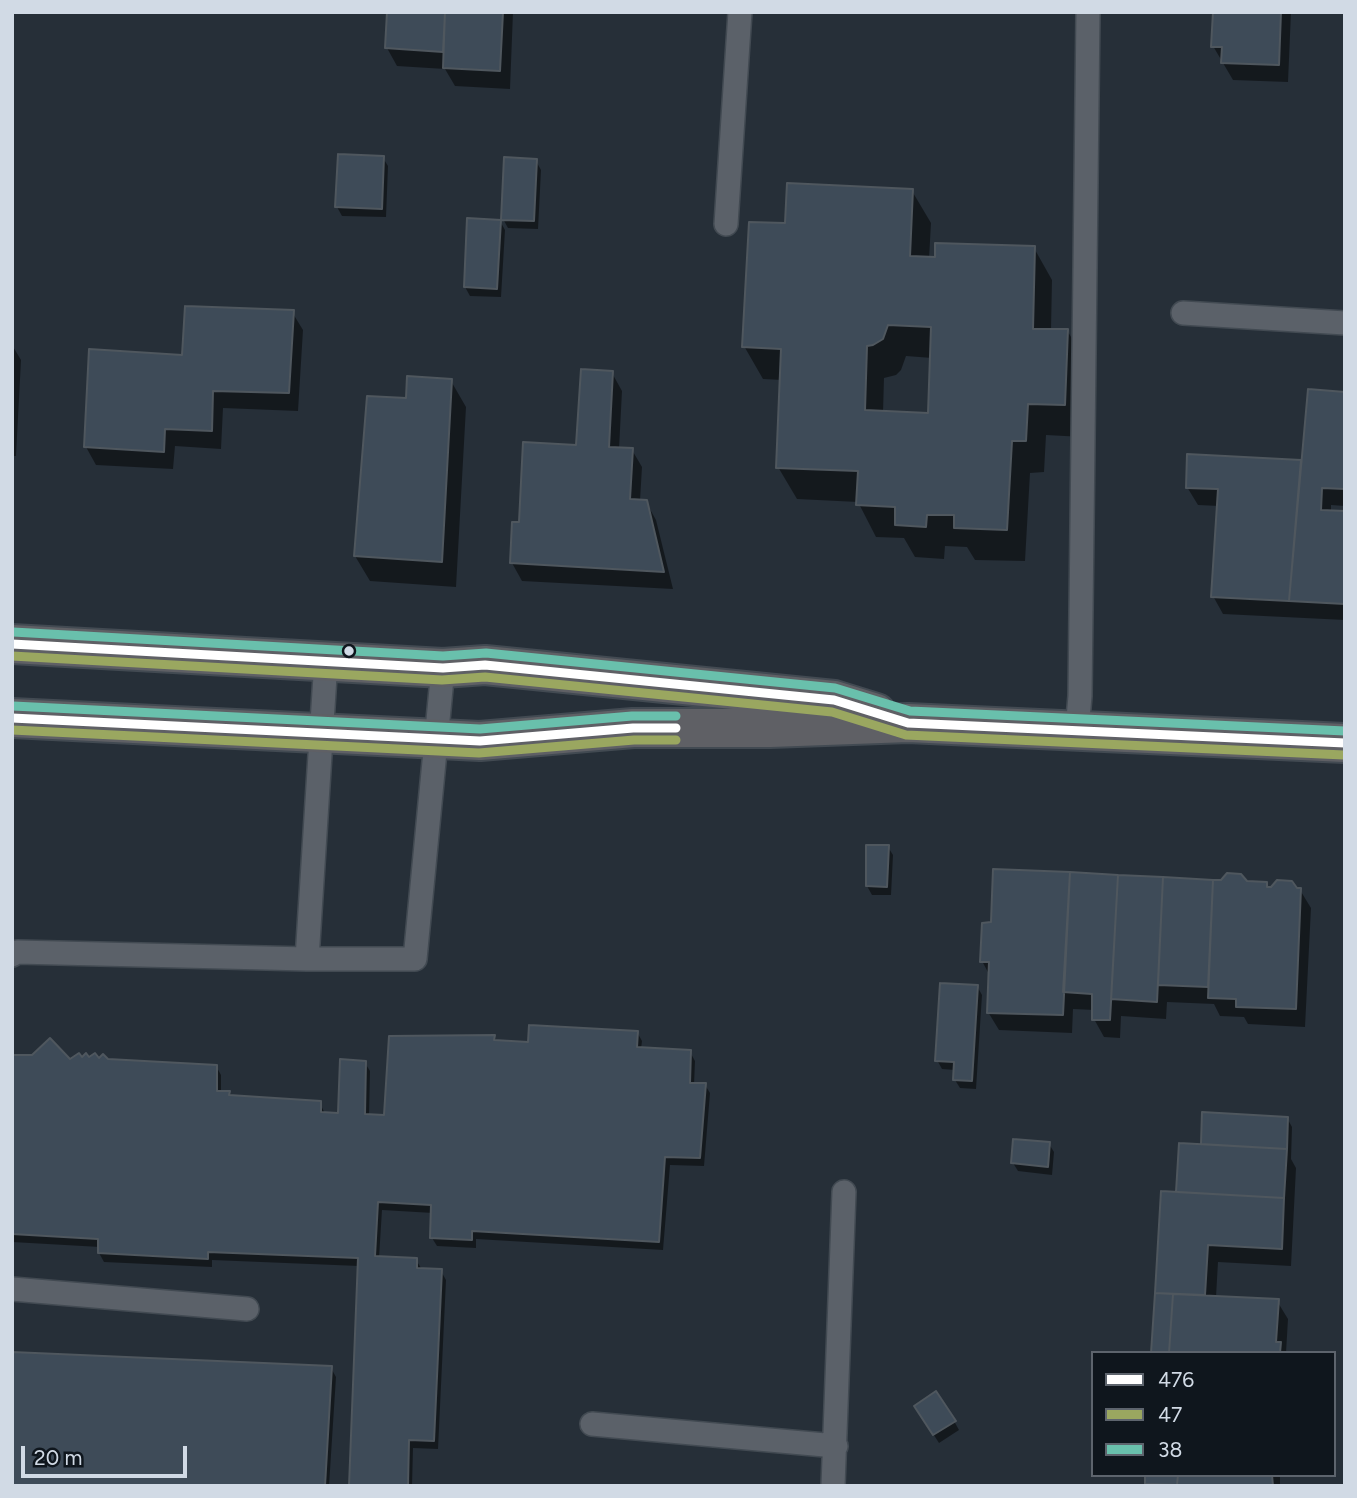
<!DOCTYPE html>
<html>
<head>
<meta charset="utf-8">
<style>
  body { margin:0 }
  #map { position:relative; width:1357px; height:1498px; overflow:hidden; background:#262f38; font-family:Figtree,sans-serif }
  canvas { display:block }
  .frame { position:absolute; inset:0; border:14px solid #d1dae5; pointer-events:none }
  .legend { position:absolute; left:1091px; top:1351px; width:245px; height:126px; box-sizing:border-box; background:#0f161d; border:2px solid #5d646d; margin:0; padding:9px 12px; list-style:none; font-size:21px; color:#d1dae5 }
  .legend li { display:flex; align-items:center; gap:14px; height:35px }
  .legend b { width:35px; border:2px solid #5d646d }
  .scale { position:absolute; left:21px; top:1446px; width:166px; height:32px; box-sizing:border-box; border:4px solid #d1dae5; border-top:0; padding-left:9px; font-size:21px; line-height:24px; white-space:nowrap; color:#d1dae5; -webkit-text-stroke:5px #0f161d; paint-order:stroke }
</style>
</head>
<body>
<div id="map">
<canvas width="1357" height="1498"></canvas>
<div class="frame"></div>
<ul class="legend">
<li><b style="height:9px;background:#fff"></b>476</li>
<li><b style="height:9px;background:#9aa760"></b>47</li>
<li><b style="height:9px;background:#69c0ac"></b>38</li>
</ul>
<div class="scale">20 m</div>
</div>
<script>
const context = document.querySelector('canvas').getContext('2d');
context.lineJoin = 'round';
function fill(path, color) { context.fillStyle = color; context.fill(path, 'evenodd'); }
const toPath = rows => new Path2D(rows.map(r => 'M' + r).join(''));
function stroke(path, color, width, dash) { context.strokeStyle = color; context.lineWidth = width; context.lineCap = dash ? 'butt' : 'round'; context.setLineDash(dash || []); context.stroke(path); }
fill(toPath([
  [388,12,513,12,510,89,455,86,445,69,397,66,387,48],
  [1215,12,1291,12,1288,82,1233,80,1213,46],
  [383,158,388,166,386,217,342,216,337,207],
  [536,161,541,170,538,229,508,228,503,219],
  [912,191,931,223,929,259,1034,248,1052,280,1051,330,1067,330,1086,363,1083,437,1046,435,1044,472,1030,473,1025,561,975,560,967,547,945,546,944,559,915,557,904,538,876,537,858,502,797,499,778,467,782,380,763,379,744,346,787,224],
  [906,356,932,358,930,415,883,413,884,378,896,375,901,370],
  [500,221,505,230,501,297,470,296,465,287],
  [292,312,303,330,298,411,223,408,221,449,175,446,173,469,96,465,86,447],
  [12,345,21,360,16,456,12,456],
  [612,373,622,391,619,449,632,450,642,467,640,501,646,502,656,520,673,589,522,581,512,563,521,524,578,446],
  [451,381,466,407,456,587,370,581,355,556,407,400],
  [1345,393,1345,506,1331,505,1331,512,1345,513,1345,620,1223,614,1213,596,1219,506,1198,505,1187,487,1188,456,1303,462],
  [888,847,893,855,891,895,872,895,867,886],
  [995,870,1266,883,1269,888,1300,890,1311,908,1305,1027,1248,1024,1244,1017,1220,1016,1214,1004,1167,1002,1166,1019,1121,1016,1120,1038,1104,1037,1094,1019,1094,1010,1073,1009,1072,1033,999,1030,988,1012,990,976,982,961,993,924],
  [977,986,982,995,976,1089,960,1088,955,1080,955,1070,942,1069,937,1060],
  [637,1032,642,1041,641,1049,690,1052,695,1061,694,1085,705,1085,710,1093,704,1166,670,1165,663,1250,476,1239,476,1248,437,1246,432,1238,433,1213,382,1210,379,1258,416,1260,421,1268,441,1271,446,1280,438,1449,413,1448,412,1486,350,1486,359,1266,212,1260,212,1267,104,1262,99,1253,100,1247,12,1242,12,1056,216,1066,221,1075,221,1093,229,1093,232,1097,320,1103,325,1114,339,1115,365,1063,370,1071,369,1116,385,1116,494,1037,497,1042,530,1044],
  [1204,1114,1287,1118,1292,1127,1291,1159,1296,1168,1291,1266,1218,1262,1216,1297,1277,1301,1288,1319,1286,1353,1153,1353,1162,1193,1178,1194,1203,1146],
  [1049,1144,1054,1152,1052,1175,1018,1171,1013,1163],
  [331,1368,336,1377,329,1486,12,1486],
  [921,1415,954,1421,959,1430,939,1443],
  [1147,1475,1280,1475,1280,1486,1147,1486]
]), '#0007');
const building = toPath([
  [387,12,445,12,443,52,385,48,387,12],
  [445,12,503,12,500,71,443,68,445,12],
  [1213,12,1281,12,1279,65,1221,63,1222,47,1211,47,1213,12],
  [338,154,384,156,382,209,335,207,338,154],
  [504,157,537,159,534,221,501,220,504,157],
  [787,183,913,189,910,256,935,257,935,243,1035,246,1033,329,1068,329,1065,405,1028,404,1026,441,1012,441,1007,530,954,528,954,515,927,515,926,527,895,525,895,507,856,505,858,471,776,468,781,349,742,347,749,222,785,223,787,183],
  [888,325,931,327,928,413,865,410,867,346,873,345,883,339,888,325],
  [467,218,501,220,497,289,464,287,467,218],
  [185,306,294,310,289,393,213,391,212,431,165,429,164,452,84,447,89,349,182,355,185,306],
  [581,369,613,371,609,447,633,448,630,499,647,500,664,572,510,563,512,522,519,522,523,442,576,445,581,369],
  [407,376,452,379,442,562,354,556,367,396,406,398,407,376],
  [1308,389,1345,392,1345,489,1322,488,1321,510,1345,511,1345,604,1289,601,1308,389],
  [1187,454,1301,460,1289,601,1211,597,1218,489,1186,488,1187,454],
  [866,845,889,845,887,887,866,886,866,845],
  [993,869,1070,872,1063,1015,987,1013,989,962,980,962,982,923,991,922,993,869],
  [1070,872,1118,875,1110,1020,1092,1020,1092,994,1063,992,1070,872],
  [1227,873,1241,874,1247,881,1267,882,1267,887,1271,887,1277,880,1292,881,1297,888,1301,888,1296,1009,1236,1007,1236,999,1208,998,1213,880,1221,880,1227,873],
  [1118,875,1163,877,1157,1002,1111,999,1118,875],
  [1163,877,1213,880,1208,987,1158,985,1163,877],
  [940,983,978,985,972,1081,953,1080,954,1062,935,1061,940,983],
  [529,1025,638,1031,637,1047,691,1050,690,1083,706,1083,700,1158,665,1157,659,1242,472,1231,472,1240,430,1238,431,1205,378,1202,375,1256,417,1258,417,1268,442,1269,434,1441,409,1440,408,1486,349,1486,358,1258,208,1252,208,1259,98,1253,98,1239,12,1234,12,1055,32,1055,50,1038,70,1059,79,1053,82,1057,86,1053,89,1057,95,1053,99,1058,103,1054,108,1059,217,1065,217,1091,230,1091,229,1095,321,1101,321,1112,338,1113,340,1059,366,1061,365,1114,384,1115,389,1036,495,1035,494,1040,528,1042,529,1025],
  [1202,1112,1288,1117,1287,1149,1201,1144,1202,1112],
  [1013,1139,1050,1142,1048,1167,1011,1163,1013,1139],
  [1179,1143,1287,1149,1284,1198,1176,1192,1179,1143],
  [1161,1191,1284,1198,1282,1249,1208,1245,1205,1295,1155,1293,1161,1191],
  [1155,1293,1173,1294,1169,1353,1151,1353,1155,1293],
  [1173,1294,1279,1299,1276,1342,1281,1342,1280,1353,1169,1353,1173,1294],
  [12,1352,332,1366,325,1486,12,1486,12,1352],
  [936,1391,956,1421,933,1435,914,1406,936,1391],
  [1145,1475,1178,1475,1177,1485,1145,1484,1145,1475],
  [1178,1475,1272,1475,1273,1486,1145,1486,1145,1484,1177,1485,1178,1475]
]);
fill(building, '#3e4b58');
stroke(building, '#4f575e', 2);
const lane = toPath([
  [726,224,740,12],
  [1183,313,1345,323],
  [1077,730,1080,696,1088,12],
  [12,955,17,952,307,959,326,660],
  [307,959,415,959,443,668],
  [12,1289,247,1309],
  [592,1424,836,1446],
  [833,1486,844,1192]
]);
const secondary = toPath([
  [12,644,443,668,485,665,834,700,876,713],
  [12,718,480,741,633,728,770,728,908,723,1345,743]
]);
stroke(lane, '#424a52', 26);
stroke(secondary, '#424a52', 42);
stroke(lane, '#5b6169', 23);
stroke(secondary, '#5f6065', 38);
stroke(toPath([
  [12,644,443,668,485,665,834,700,908,723,1345,743],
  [12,718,480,741,633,728,676,728]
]), '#fff', 9);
stroke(toPath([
  [12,656,442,680,485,677,832,712,906,735,1344,755],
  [12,730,479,753,634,740,676,740]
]), '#9aa760', 9);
stroke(toPath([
  [13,632,443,656,486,653,835,688,910,711,1345,731],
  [13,706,480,729,632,716,676,716]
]), '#69c0ac', 9);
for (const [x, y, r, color] of [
  [349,651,6,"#d1dae5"]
]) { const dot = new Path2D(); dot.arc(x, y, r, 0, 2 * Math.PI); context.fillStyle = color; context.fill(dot); stroke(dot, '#0f161d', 2.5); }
</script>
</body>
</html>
